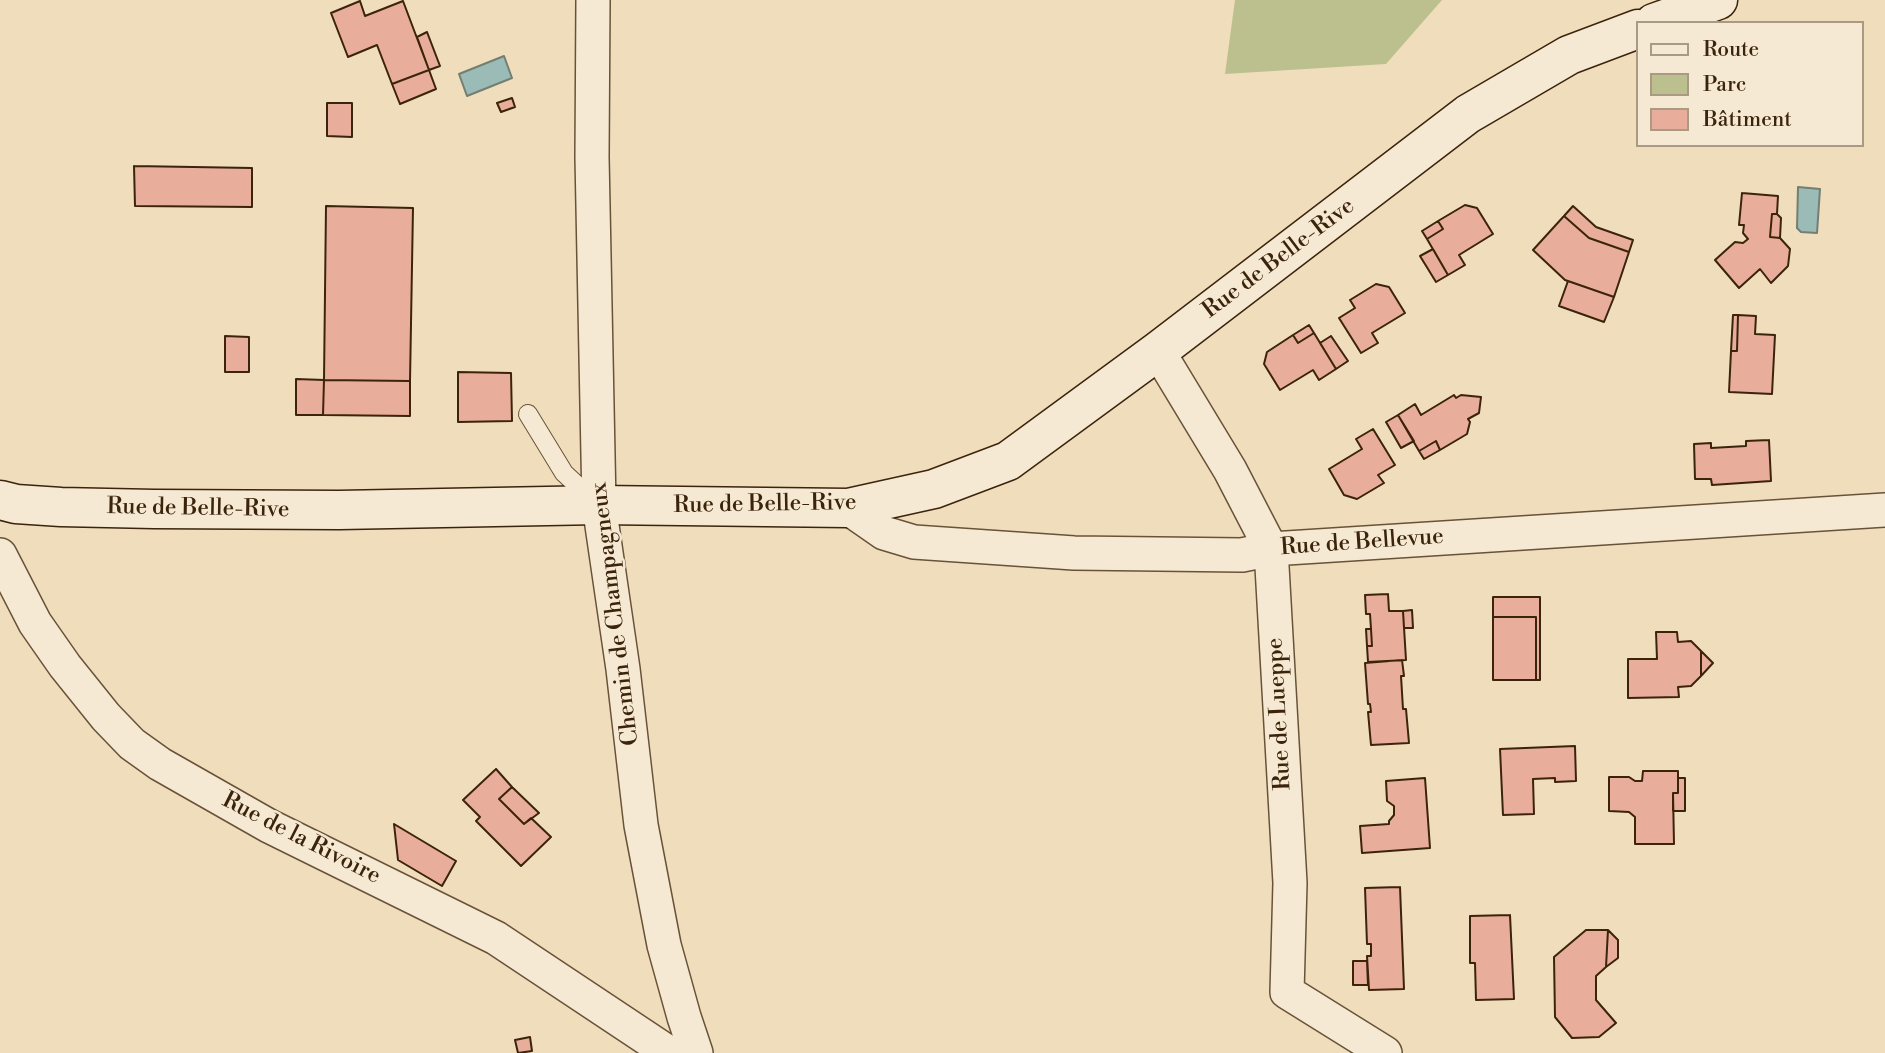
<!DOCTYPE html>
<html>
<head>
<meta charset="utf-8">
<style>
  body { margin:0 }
  #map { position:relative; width:1885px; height:1053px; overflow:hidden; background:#efddbc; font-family:"Libre Bodoni",serif }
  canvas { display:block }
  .legend { position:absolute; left:1636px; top:21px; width:228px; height:126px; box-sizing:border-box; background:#f5e9d3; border:2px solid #ab9a83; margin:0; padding:9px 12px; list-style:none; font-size:21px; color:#3c230c }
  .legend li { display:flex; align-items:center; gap:14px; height:35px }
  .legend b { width:35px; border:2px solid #ab9a83 }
</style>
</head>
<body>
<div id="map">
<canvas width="1885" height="1053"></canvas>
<ul class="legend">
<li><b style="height:9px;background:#f5e9d3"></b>Route</li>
<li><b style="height:19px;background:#bcc08e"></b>Parc</li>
<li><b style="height:19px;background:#e9ad9b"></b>Bâtiment</li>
</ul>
</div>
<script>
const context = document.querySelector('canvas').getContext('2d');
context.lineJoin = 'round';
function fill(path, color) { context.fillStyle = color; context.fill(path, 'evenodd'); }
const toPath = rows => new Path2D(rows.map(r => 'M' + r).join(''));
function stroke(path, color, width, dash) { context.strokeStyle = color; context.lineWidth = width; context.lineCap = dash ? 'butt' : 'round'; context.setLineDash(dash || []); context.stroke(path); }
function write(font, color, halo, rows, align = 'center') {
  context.font = font + ' "Libre Bodoni",serif'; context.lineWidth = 5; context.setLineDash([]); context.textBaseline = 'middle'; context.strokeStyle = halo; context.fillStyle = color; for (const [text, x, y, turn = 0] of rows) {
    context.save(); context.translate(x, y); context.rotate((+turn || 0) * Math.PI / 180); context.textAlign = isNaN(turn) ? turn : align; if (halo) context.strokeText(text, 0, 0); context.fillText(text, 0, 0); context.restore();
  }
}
fill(toPath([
  [1235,0,1442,0,1386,64,1225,74]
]), '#bcc08e');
const water = toPath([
  [504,56,512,78,467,96,459,74,504,56],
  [1798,187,1820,189,1817,233,1801,232,1797,228,1798,187]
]);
fill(water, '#9abbb6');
stroke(water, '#747e72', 2);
const building = toPath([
  [360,1,365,16,403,1,429,70,392,84,377,45,348,57,331,13,360,1],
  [427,32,440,66,429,70,417,37,427,32],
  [429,70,436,89,400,104,392,84,429,70],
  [512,98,515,107,501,112,497,103,512,98],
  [327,103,352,103,352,137,327,136,327,103],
  [134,166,252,168,252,207,135,206,134,166],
  [1742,193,1778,196,1777,214,1772,214,1770,237,1780,238,1790,249,1788,266,1771,283,1760,269,1739,288,1715,260,1735,242,1743,243,1748,239,1743,233,1744,225,1739,225,1742,193],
  [1465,205,1477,208,1493,234,1459,255,1465,265,1448,275,1427,239,1443,229,1438,221,1465,205],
  [326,206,413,208,410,381,324,380,326,206],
  [1573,206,1596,227,1633,240,1629,252,1589,238,1564,216,1573,206],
  [1772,214,1777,214,1781,218,1780,238,1770,237,1772,214],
  [1564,216,1589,238,1629,252,1614,297,1565,280,1533,250,1564,216],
  [1438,221,1443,229,1427,239,1422,231,1438,221],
  [1433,249,1448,275,1436,282,1420,256,1433,249],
  [1568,281,1614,297,1604,322,1559,306,1568,281],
  [1376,284,1389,287,1405,313,1372,333,1378,343,1361,353,1339,318,1355,308,1350,300,1376,284],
  [1733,315,1738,315,1737,351,1731,351,1733,315],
  [1738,315,1756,316,1755,334,1775,335,1772,394,1729,392,1731,351,1737,351,1738,315],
  [1309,325,1314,333,1298,343,1293,335,1309,325],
  [1314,333,1336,369,1319,380,1313,370,1280,390,1264,364,1267,352,1293,335,1298,343,1314,333],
  [225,336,249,337,249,372,225,372,225,336],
  [1331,336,1348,361,1336,369,1320,343,1331,336],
  [458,372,511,373,512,421,458,422,458,372],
  [296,379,324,380,323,415,296,415,296,379],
  [324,380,410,381,410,416,323,415,324,380],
  [1454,395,1456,398,1461,395,1481,397,1479,413,1468,419,1470,422,1467,434,1440,450,1436,441,1419,451,1398,415,1415,404,1421,415,1454,395],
  [1398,415,1414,441,1401,448,1386,422,1398,415],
  [1373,429,1395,465,1378,475,1384,483,1357,499,1344,495,1329,469,1362,449,1356,439,1373,429],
  [1769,440,1771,481,1712,485,1711,479,1695,479,1694,444,1711,443,1711,448,1746,446,1746,441,1769,440],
  [1436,441,1440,450,1424,459,1419,451,1436,441],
  [1388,594,1389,611,1403,611,1406,660,1368,662,1367,646,1372,646,1371,629,1370,614,1366,614,1365,595,1388,594],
  [1493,597,1540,597,1540,680,1536,680,1536,617,1493,617,1493,597],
  [1412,610,1413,628,1404,628,1403,611,1412,610],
  [1493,617,1536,617,1536,680,1493,680,1493,617],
  [1366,629,1371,629,1372,646,1367,646,1366,629],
  [1656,632,1677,632,1678,642,1691,641,1701,651,1701,676,1691,686,1678,687,1679,697,1628,698,1628,659,1657,659,1656,632],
  [1701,651,1713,663,1701,676,1701,651],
  [1402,660,1404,676,1401,676,1403,709,1406,709,1409,743,1371,745,1368,712,1371,712,1370,704,1368,704,1365,663,1402,660],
  [1575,746,1576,781,1555,782,1555,778,1533,779,1534,814,1503,815,1500,749,1575,746],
  [496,769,512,787,499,799,524,824,531,818,551,837,521,866,476,821,480,817,463,800,496,769],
  [1643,771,1678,771,1678,793,1673,793,1674,844,1635,844,1635,817,1629,812,1609,811,1609,777,1629,777,1635,781,1642,781,1643,771],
  [1425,778,1430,848,1362,853,1360,826,1389,824,1389,821,1394,815,1394,806,1387,801,1386,781,1425,778],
  [1678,778,1685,778,1685,811,1673,811,1673,793,1678,793,1678,778],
  [512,787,539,813,524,824,499,799,512,787],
  [394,824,456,861,442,886,398,860,394,824],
  [1400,887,1404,989,1369,990,1367,956,1371,956,1371,944,1367,944,1365,888,1400,887],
  [1510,915,1514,999,1476,1000,1475,963,1470,963,1470,916,1510,915],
  [1586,930,1608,930,1606,967,1596,976,1596,1000,1616,1023,1599,1037,1572,1038,1555,1017,1554,957,1586,930],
  [1608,930,1618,940,1618,958,1606,967,1608,930],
  [1353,961,1367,961,1368,985,1353,985,1353,961],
  [530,1037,532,1051,518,1053,515,1040,530,1037]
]);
fill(building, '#e9ad9b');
stroke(building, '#3c230c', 2);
const lane = toPath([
  [528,414,564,473,594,501]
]);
const street = toPath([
  [593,0,592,157,599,505,623,669,641,825,664,945,684,1017,696,1053],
  [1158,351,1230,470,1271,549,1290,883,1287,992,1385,1053],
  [848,508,884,533,914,542,1074,553,1242,555,1271,549,1885,510],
  [0,555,35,623,65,666,106,717,132,744,160,764,269,826,496,938,669,1053]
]);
const secondary = toPath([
  [1654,23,1718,0],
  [0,500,16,504,61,507,154,509,339,510,599,505,848,508,934,489,1008,461,1158,351,1468,114,1569,55,1638,29]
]);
stroke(lane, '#695238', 20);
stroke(street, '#695238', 36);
stroke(secondary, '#3c230c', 41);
stroke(lane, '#f5e9d3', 18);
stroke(street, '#f5e9d3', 33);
stroke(secondary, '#f5e9d3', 38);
write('23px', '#3c230c', '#f5e9d3', [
  ["Rue de Belle-Rive",1279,259,-37],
  ["Rue de Belle-Rive",765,505,-1],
  ["Rue de Belle-Rive",198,509,1],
  ["Rue de Bellevue",1362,543,-4],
  ["Chemin de Champagneux",616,614,-97],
  ["Rue de Lueppe",1280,714,-93],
  ["Rue de la Rivoire",301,839,27]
]);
</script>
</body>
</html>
